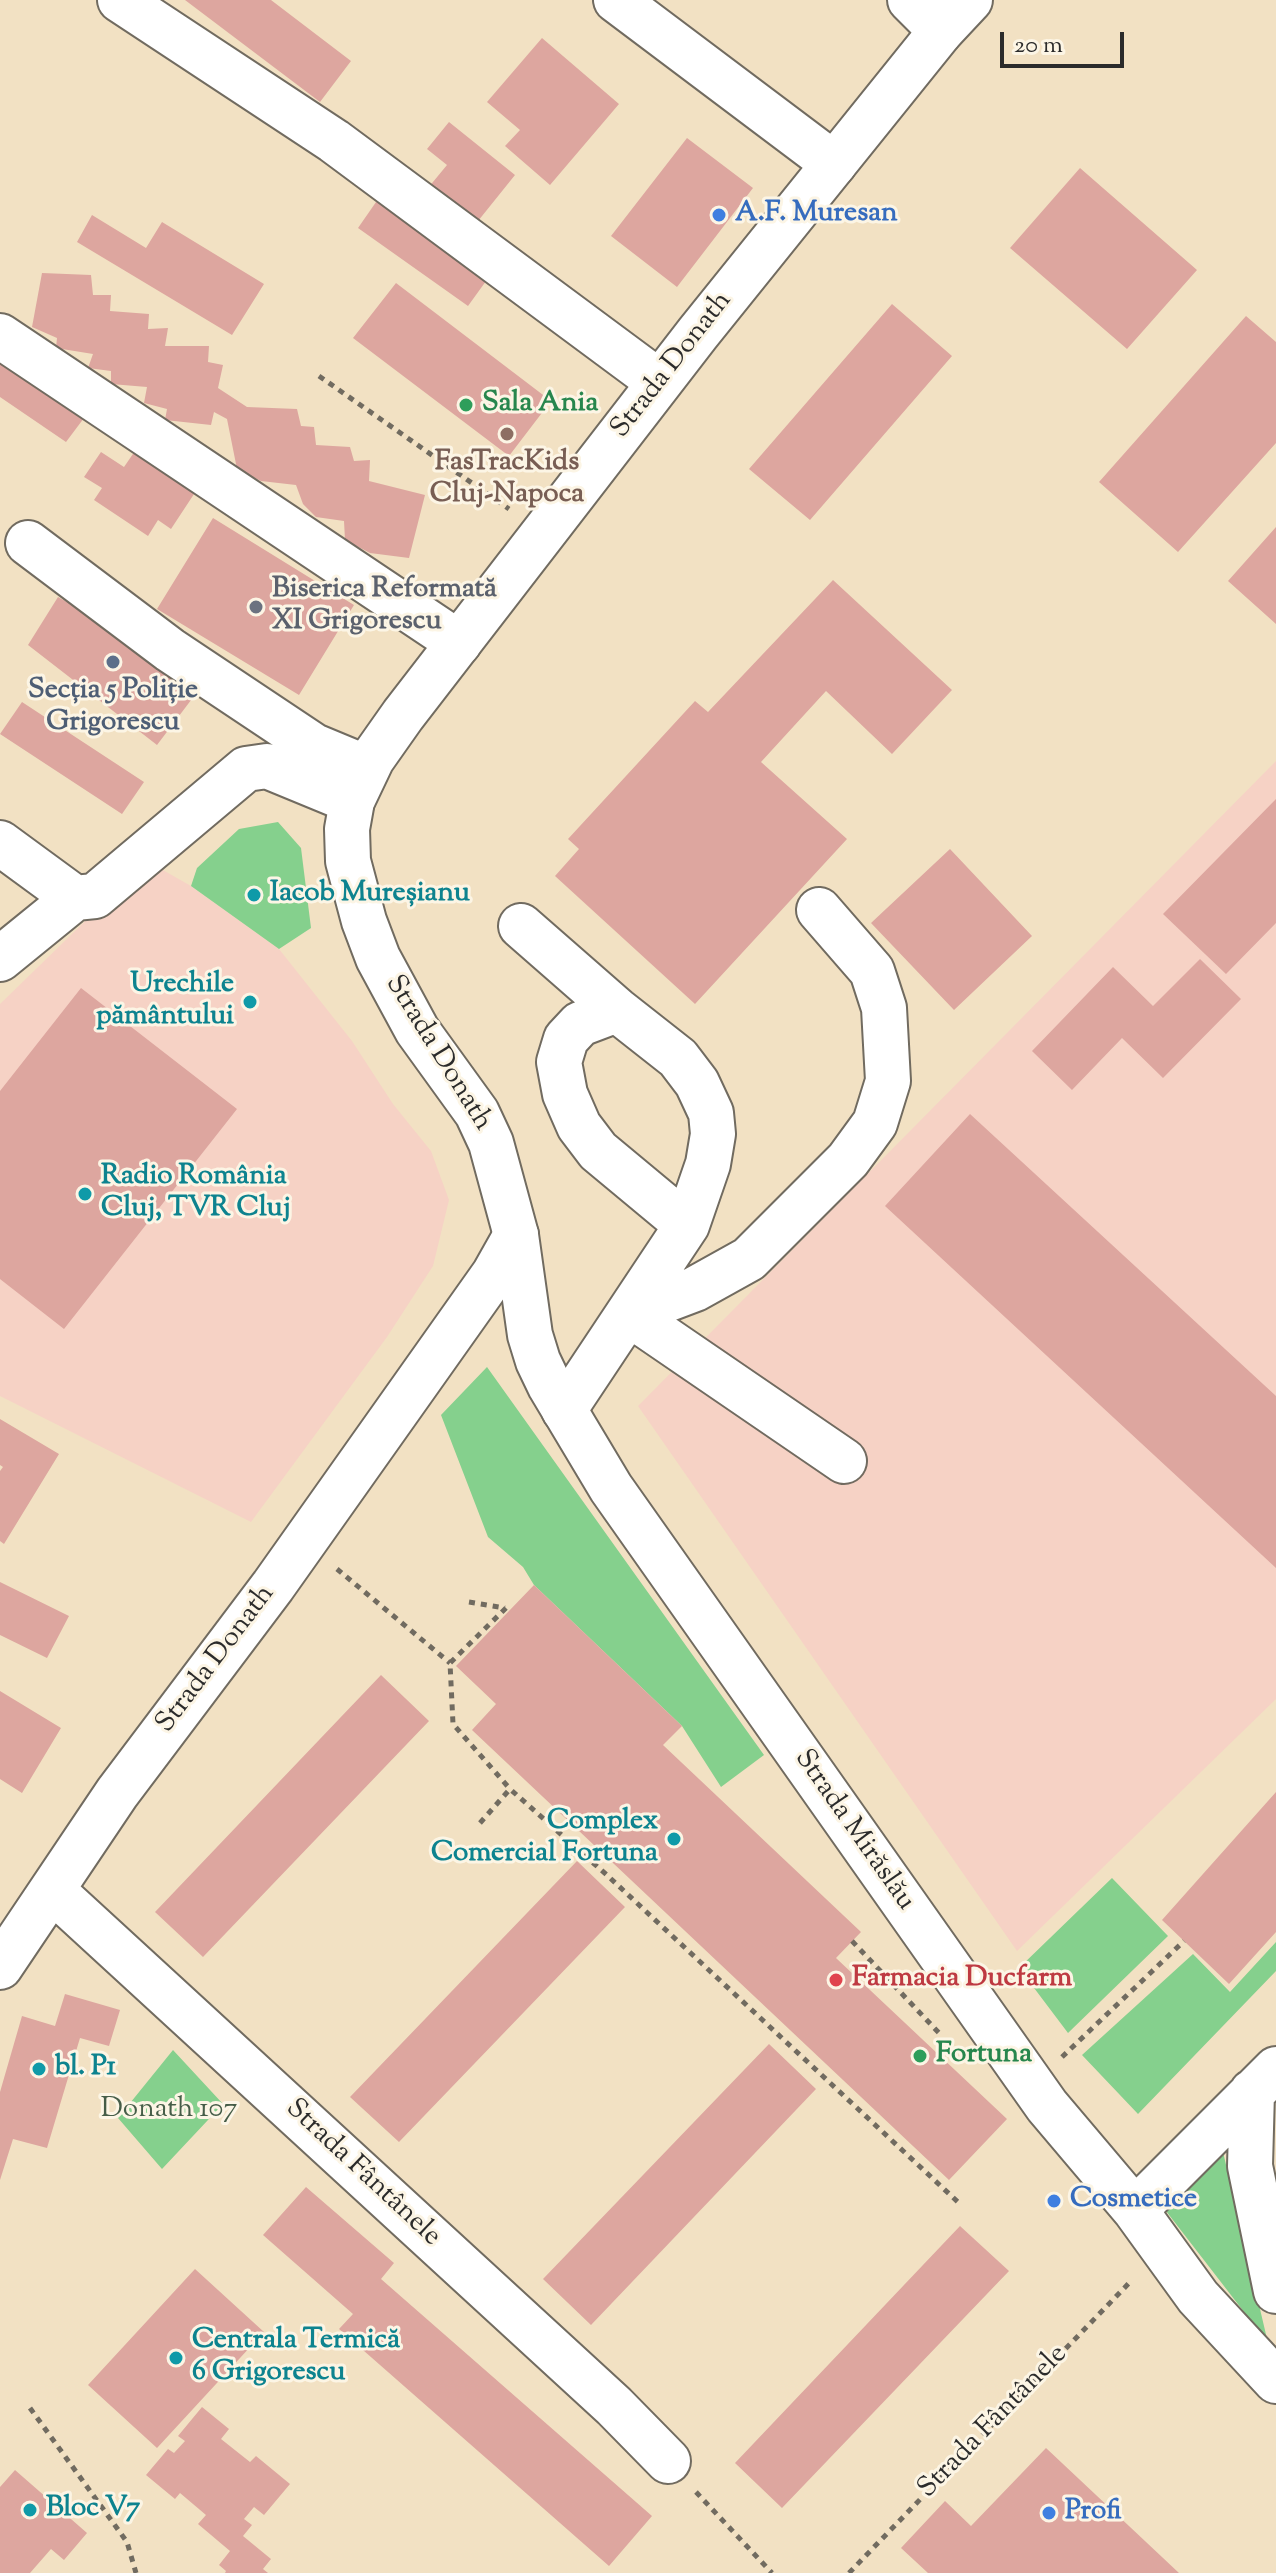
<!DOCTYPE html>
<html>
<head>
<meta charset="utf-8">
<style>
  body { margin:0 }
  #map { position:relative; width:1276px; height:2573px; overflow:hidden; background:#f2e1c3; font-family:"Sorts Mill Goudy",serif }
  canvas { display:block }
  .scale { position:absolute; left:1000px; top:32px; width:124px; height:36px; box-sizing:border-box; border:4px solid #2b2b2b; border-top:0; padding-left:10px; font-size:24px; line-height:28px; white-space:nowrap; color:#2b2b2b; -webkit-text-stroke:6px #fcf5e5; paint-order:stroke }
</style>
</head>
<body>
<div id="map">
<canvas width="1276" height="2573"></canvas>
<div class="scale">20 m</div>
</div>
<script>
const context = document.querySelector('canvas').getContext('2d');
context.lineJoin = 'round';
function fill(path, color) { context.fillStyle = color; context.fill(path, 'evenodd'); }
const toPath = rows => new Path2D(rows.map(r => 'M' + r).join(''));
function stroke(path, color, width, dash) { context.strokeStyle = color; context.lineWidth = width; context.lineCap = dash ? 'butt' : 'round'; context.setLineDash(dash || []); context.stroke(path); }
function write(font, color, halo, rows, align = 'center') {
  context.font = font + ' "Sorts Mill Goudy",serif'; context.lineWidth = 6; context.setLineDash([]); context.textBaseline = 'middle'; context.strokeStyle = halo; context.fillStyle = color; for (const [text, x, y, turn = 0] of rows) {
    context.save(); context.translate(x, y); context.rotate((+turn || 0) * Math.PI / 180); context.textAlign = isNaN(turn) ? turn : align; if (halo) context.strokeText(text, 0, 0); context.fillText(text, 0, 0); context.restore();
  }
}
fill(toPath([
  [1276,761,1276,1699,1017,1951,638,1406],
  [147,861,191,886,279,949,352,1041,393,1104,431,1151,449,1200,433,1266,387,1337,251,1522,0,1396,0,1004]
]), '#f6d2c5');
fill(toPath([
  [278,822,301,848,311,928,279,949,191,886,197,868,239,829],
  [487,1367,764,1755,721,1787,682,1726,534,1585,523,1567,488,1537,441,1415],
  [1112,1878,1168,1936,1068,2033,1019,1968],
  [1276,1942,1276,1971,1138,2114,1082,2055,1193,1954,1230,1992],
  [173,2050,223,2104,162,2169,118,2118],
  [1223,2152,1268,2343,1166,2211]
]), '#85d08d');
fill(toPath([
  [185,0,271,0,351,61,320,102],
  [542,38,619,104,550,185,505,146,520,130,487,102],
  [449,122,515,175,474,226,428,188,447,165,427,149],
  [687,138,753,188,677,287,611,236],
  [1080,168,1197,270,1127,349,1010,248],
  [383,192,494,270,468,306,358,228],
  [92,215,146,248,162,222,264,284,232,335,77,242],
  [42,273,91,275,93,295,111,295,110,311,149,314,148,329,168,328,165,346,209,346,208,362,223,365,218,388,247,407,297,409,301,426,314,427,316,445,350,447,354,461,370,460,369,481,425,495,409,558,370,553,345,540,344,521,316,517,303,504,296,485,261,481,237,469,227,419,214,412,211,425,165,420,167,409,144,403,147,387,111,384,111,371,88,368,93,354,56,348,57,338,32,327],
  [396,283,551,401,509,456,353,338],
  [892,304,952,356,810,520,749,469],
  [1246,316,1276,342,1276,443,1178,552,1099,482],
  [0,356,87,414,66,442,0,397],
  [135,451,196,491,171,529,158,520,148,536,94,500,102,488,84,477,101,452,124,467],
  [213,518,354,605,299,695,157,609],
  [1276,527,1276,624,1228,581],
  [833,580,952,690,892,754,826,691,761,762,847,839,695,1004,555,876,579,849,568,839,695,701,708,712],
  [58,597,207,679,157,745,28,645],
  [22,702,144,782,122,814,0,734],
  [1276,799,1276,923,1226,974,1163,914],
  [950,849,1032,936,954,1010,871,923],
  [1200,959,1241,999,1163,1078,1122,1038,1072,1090,1032,1051,1113,967,1153,1006],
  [81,988,237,1109,64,1329,0,1279,0,1091],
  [970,1114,1276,1396,1276,1568,885,1206],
  [0,1419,59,1454,4,1544,0,1541,0,1471,3,1467,0,1465],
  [0,1582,69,1616,47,1658,0,1635],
  [534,1585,682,1726,663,1745,861,1932,836,1958,1007,2119,949,2180,472,1730,496,1704,456,1666],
  [381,1675,429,1721,203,1957,155,1912],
  [0,1691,61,1728,22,1793,0,1779],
  [1276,1792,1276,1932,1229,1984,1162,1920],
  [577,1861,625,1907,399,2142,350,2097],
  [65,1994,120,2010,109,2046,80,2038,47,2148,13,2139,0,2180,0,2092,22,2016,55,2026],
  [769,2044,816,2089,591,2325,543,2279],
  [306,2187,394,2263,381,2279,652,2516,609,2566,339,2329,353,2314,263,2235],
  [960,2226,1009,2271,782,2508,735,2463],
  [195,2269,264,2332,157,2448,88,2385],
  [202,2407,229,2429,221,2439,250,2462,256,2456,290,2484,264,2515,254,2507,244,2519,252,2525,243,2536,271,2559,263,2569,268,2573,225,2573,226,2571,219,2565,230,2551,198,2524,206,2515,180,2493,175,2499,146,2475,168,2449,174,2453,185,2441,178,2436],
  [1046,2448,1179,2573,928,2573,901,2548,945,2501,971,2526],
  [15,2470,87,2533,64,2560,51,2549,30,2573,0,2573,0,2487]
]), '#dda69f');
const minor = toPath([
  [120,0,334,141,659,382],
  [616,0,834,164],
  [910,0,941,31],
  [0,336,459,643],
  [28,543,170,650,314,746,367,768],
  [0,843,75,898,95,896,246,769,267,766,352,801],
  [521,926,617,1010,678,1058,697,1083,711,1113,713,1134,708,1164,687,1225,564,1410],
  [0,959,75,898],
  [617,1010,580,1024,566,1039,559,1062,565,1094,579,1126,598,1151,687,1225],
  [629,1314,695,1289,749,1259,848,1160,875,1123,888,1081,884,1008,872,971,819,910],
  [629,1314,844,1461],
  [52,1890,614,2406,668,2461],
  [0,1967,117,1793,273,1586,494,1274,516,1235]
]);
const major = toPath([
  [970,0,941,31,698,333,403,715,372,759,352,801,347,829,348,861,364,921,378,958,417,1030,477,1113,491,1143,516,1235,530,1335,538,1361,550,1386,611,1488,1047,2106,1135,2210,1198,2297,1276,2381],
  [1252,2092,1250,2166,1276,2291],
  [1135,2210,1276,2069]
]);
stroke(minor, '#716b60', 48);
stroke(major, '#716b60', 48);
stroke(toPath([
  [319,376,509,509],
  [337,1569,450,1663],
  [469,1602,505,1608],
  [506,1608,450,1663,453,1724,510,1789],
  [480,1823,510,1789,609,1877,959,2203],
  [852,1941,939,2033],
  [1062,2057,1184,1941],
  [30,2408,127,2542,136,2573],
  [696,2492,772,2573],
  [849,2573,1132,2280]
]), '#716b60', 5, [6, 6]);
stroke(minor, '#fff', 44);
stroke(major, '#fff', 44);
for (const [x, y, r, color] of [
  [719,215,8,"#3f7fe0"],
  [466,405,8,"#2e9e5b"],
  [507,434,8,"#8d6e63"],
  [256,607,8,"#6b7280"],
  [113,662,8,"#5c6f8a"],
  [254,895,8,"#0f9aa8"],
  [250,1002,8,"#0f9aa8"],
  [85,1194,8,"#0f9aa8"],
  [674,1839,8,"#0f9aa8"],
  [836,1980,8,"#e0444e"],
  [920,2056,8,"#2e9e5b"],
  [39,2069,8,"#0f9aa8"],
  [1054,2201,8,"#3f7fe0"],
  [176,2358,8,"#0f9aa8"],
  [30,2510,8,"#0f9aa8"],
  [1049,2513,8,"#3f7fe0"]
]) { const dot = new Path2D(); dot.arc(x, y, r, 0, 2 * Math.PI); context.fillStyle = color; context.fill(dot); stroke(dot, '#fcf5e5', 3); }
write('bold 28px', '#366cbe', '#fcf5e5', [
  ["A.F. Muresan",735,215],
  ["Cosmetice",1070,2201],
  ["Profi",1065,2513]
], 'left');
write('28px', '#2b2b2b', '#fcf5e5', [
  ["Strada Donath",673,366,-52],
  ["Strada Donath",437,1054,58],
  ["Strada Donath",217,1660,-53],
  ["Strada Mirăslău",853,1831,55],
  ["Strada Fântânele",362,2174,43],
  ["Strada Fântânele",994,2423,-46]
]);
write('bold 28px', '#27864d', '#fcf5e5', [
  ["Sala Ania",482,405],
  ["Fortuna",936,2056]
], 'left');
write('bold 28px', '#785e54', '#fcf5e5', [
  ["FasTracKids",507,464],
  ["Cluj-Napoca",507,496]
]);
write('bold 28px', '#5b616d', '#fcf5e5', [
  ["Biserica Reformată",272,591],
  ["XI Grigorescu",272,623]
], 'left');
write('bold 28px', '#4e5e75', '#fcf5e5', [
  ["Secția 5 Poliție",113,692],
  ["Grigorescu",113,724]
]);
write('bold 28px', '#0d838f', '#fcf5e5', [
  ["Iacob Mureșianu",270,895],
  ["Urechile",234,986,"right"],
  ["pământului",234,1018,"right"],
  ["Radio România",101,1178],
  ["Cluj, TVR Cluj",101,1210],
  ["Complex",658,1823,"right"],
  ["Comercial Fortuna",658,1855,"right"],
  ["bl. P1",55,2069],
  ["Centrala Termică",192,2342],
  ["6 Grigorescu",192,2374],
  ["Bloc V7",46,2510]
], 'left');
write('bold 28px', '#be3a42', '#fcf5e5', [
  ["Farmacia Ducfarm",852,1980]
], 'left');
write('28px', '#465d48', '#fcf5e5', [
  ["Donath 107",169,2111]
]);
</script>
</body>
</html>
